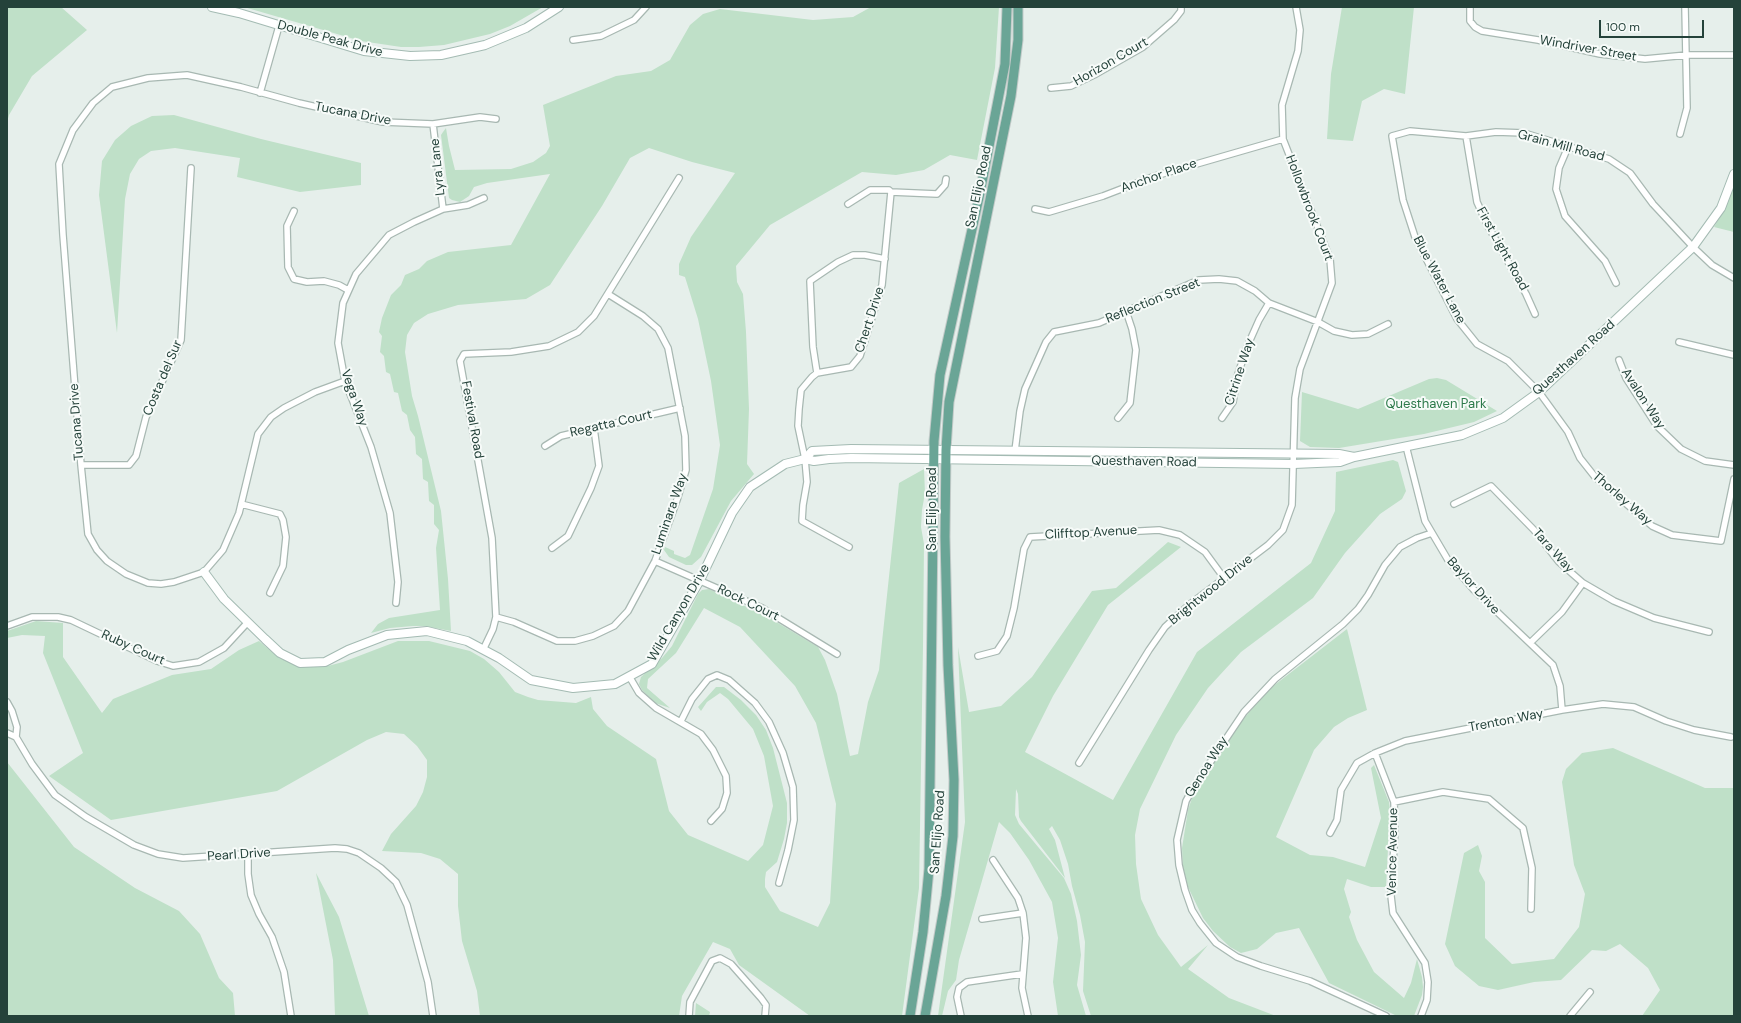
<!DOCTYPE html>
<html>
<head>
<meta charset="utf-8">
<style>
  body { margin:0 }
  #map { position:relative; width:1741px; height:1023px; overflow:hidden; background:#e6efeb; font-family:"DM Sans",sans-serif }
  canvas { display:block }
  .frame { position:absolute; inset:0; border:8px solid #24423a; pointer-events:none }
  .scale { position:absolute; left:1599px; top:20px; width:105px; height:18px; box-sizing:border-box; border:2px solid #24423a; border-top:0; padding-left:5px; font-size:12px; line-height:14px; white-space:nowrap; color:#24423a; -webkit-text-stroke:3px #f7fbf9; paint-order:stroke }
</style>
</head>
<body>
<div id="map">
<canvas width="1741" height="1023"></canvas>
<div class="frame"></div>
<div class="scale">100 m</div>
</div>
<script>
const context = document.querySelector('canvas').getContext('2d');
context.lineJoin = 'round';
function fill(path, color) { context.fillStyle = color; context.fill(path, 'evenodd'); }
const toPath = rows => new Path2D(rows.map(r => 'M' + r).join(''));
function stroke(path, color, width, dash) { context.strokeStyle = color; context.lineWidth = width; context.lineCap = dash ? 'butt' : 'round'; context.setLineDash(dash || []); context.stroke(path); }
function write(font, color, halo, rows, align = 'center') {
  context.font = font + ' "DM Sans",sans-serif'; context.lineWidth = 4; context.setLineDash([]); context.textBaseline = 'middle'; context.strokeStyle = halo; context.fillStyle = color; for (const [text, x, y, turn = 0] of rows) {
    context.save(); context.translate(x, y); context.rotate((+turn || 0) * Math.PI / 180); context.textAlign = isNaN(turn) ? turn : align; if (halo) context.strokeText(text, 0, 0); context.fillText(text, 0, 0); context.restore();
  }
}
fill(toPath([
  [7,7,61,7,87,30,32,76,9,115,7,122],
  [244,7,543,7,510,26,490,34,444,45,419,47,401,47,361,41],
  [871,7,999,7,995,68,977,160,950,155,924,170,896,175,862,172,770,225,736,266,737,282,743,294,746,332,749,409,747,464,754,474,731,501,701,557,692,565,686,565,669,557,664,550,665,547,674,551,674,554,685,558,690,555,713,489,720,445,711,381,698,319,685,277,679,275,679,264,691,237,735,173,692,162,649,148,630,158,602,206,550,285,526,299,458,305,428,314,414,323,407,335,405,352,412,396,418,416,441,511,448,579,451,631,424,626,413,626,390,628,371,633,378,624,389,618,440,610,436,548,439,530,434,524,434,505,429,501,428,482,423,479,422,459,416,454,415,437,410,430,407,415,402,411,398,393,394,392,390,374,386,372,384,356,380,352,382,336,379,332,382,318,391,295,401,285,405,275,419,269,427,261,448,252,511,245,550,174,487,183,474,187,469,196,460,202,452,200,449,198,441,135,443,132,446,128,449,146,455,170,511,169,533,162,546,153,550,146,543,105,616,76,651,71,670,60,690,25,703,14,720,9,813,20,853,17],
  [1342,7,1414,7,1405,94,1384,89,1362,101,1353,141,1327,139,1331,74],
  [174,115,261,139,361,163,361,185,300,192,237,177,240,158,175,148,151,151,139,159,130,174,125,199,117,333,99,195,102,161,115,140,131,126,152,116],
  [1734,186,1734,232,1714,227,1720,217],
  [1437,378,1446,380,1497,411,1474,422,1424,434,1339,448,1310,447,1300,441,1302,392,1358,409,1429,379],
  [1393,460,1398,462,1406,491,1402,499,1380,514,1345,553,1313,598,1241,652,1208,688,1176,735,1140,809,1135,835,1136,864,1141,899,1158,935,1181,967,1208,945,1188,969,1229,998,1276,1016,1091,1016,1083,991,1085,942,1080,915,1072,886,1068,864,1060,840,1052,826,1049,829,1055,840,1065,878,1021,821,1019,817,1018,794,1016,789,1015,815,1019,824,1064,878,1071,894,1077,921,1081,955,1077,985,1086,1016,1058,1016,1053,982,1058,938,1052,902,1029,860,1010,833,999,822,959,960,956,980,948,991,942,1016,938,1016,965,822,958,647,969,712,1001,706,1032,677,1092,591,1116,588,1168,542,1181,547,1108,605,1053,696,1025,752,1113,800,1197,652,1311,563,1335,511,1336,472],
  [924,469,925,493,922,510,921,527,924,544,923,646,919,888,902,1016,810,1016,739,965,730,949,713,942,682,996,679,1016,480,1016,477,991,462,941,458,906,458,874,440,859,421,853,382,851,391,834,416,806,423,792,427,777,427,760,417,746,404,734,386,732,367,740,277,791,111,820,49,776,83,753,43,653,45,636,22,635,7,638,7,631,36,621,63,623,63,657,102,713,113,699,172,675,211,669,239,650,259,641,279,658,301,667,324,667,343,662,398,641,429,641,470,651,484,659,499,672,515,692,528,697,538,700,576,703,591,697,593,709,607,726,656,759,669,811,688,835,748,861,763,845,773,806,764,756,753,729,728,699,720,693,707,702,701,711,698,707,716,687,724,687,741,700,756,715,766,730,773,748,787,803,787,823,784,839,777,862,766,872,765,879,765,887,780,911,818,927,830,903,836,804,816,723,795,686,740,627,704,608,676,653,648,679,647,688,670,708,655,703,642,690,639,684,641,677,662,658,672,646,698,594,702,590,709,589,768,617,818,647,825,660,837,694,850,756,858,754,868,702,879,670,899,483],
  [1347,629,1367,710,1348,718,1334,727,1314,750,1276,837,1310,855,1333,857,1365,867,1381,818,1371,768,1374,765,1389,802,1390,810,1386,887,1371,887,1347,879,1344,889,1351,912,1349,917,1357,940,1374,972,1404,998,1411,983,1417,959,1422,977,1423,987,1422,995,1414,1016,1397,1016,1329,983,1299,928,1276,933,1257,949,1241,953,1230,947,1213,931,1203,918,1188,887,1183,867,1182,848,1188,810,1192,798,1227,740,1254,706,1272,687],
  [1613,748,1705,788,1734,788,1734,1016,1642,1016,1660,990,1648,968,1620,944,1606,951,1592,950,1561,980,1534,982,1498,990,1479,986,1455,966,1445,944,1464,853,1478,845,1482,856,1479,871,1485,882,1485,938,1512,964,1554,959,1579,927,1585,894,1574,865,1562,782,1566,769,1582,753],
  [7,762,74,847,135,888,179,911,200,934,219,978,233,993,235,1016,7,1016],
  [316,873,339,917,369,1016,335,1016,333,960],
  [696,1003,710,1012,709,1016,695,1016]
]), '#bfe0c8');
const street = toPath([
  [1470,7,1470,21,1475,27,1482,31,1538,40,1600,54,1645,59,1687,55,1734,55],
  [573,40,601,36,634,20,646,7],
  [1051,88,1071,86,1094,75,1143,47,1174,20,1181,11,1181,7],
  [260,93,279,26],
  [433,124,443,209],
  [1680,134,1687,108,1685,7],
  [1466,136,1477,202,1488,226,1526,294,1535,314],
  [1568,147,1559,168,1556,189,1565,216,1605,261,1616,283],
  [848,204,870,190,889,190,891,192,937,194,945,185,946,179],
  [1035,209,1049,212,1103,196,1155,176,1283,139],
  [294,211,287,226,288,267,294,279,307,282,324,281,339,285,348,290],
  [1734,278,1712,265,1693,247,1653,204,1630,173,1609,159,1524,133,1496,132,1466,136,1410,131,1392,136,1403,200,1415,237,1457,319,1477,344,1508,361,1539,392,1568,432,1580,458,1595,477,1652,526,1672,535,1721,541,1734,479],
  [1679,342,1734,355],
  [1619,360,1626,378,1657,426,1681,449,1705,461,1734,465],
  [817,373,813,347,810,281,838,262,853,255,865,255,885,259],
  [345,381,315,392,284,408,271,417,258,434,239,513,223,550,204,572,174,582,161,584,148,583,126,574,107,561,97,550,88,534,81,465,63,235,59,164,73,130,93,103,112,87,148,78,187,75,241,87,299,103,383,122,433,124,480,117,496,119],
  [1118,418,1130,403,1136,350,1132,329,1126,311],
  [1222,418,1233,402,1237,377,1247,347,1259,320,1269,303],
  [545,446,561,436,680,408],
  [1406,446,1425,521,1448,560,1473,589,1553,665,1560,686,1562,710],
  [1015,451,1020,411,1025,389,1046,342,1054,332,1099,323,1199,280,1219,279,1237,281,1255,291,1269,303,1318,322,1334,331,1352,335,1368,334,1388,324],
  [81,465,129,465,136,456,146,417,181,340,191,168],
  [241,504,280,514,283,520,286,537,283,566,270,593],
  [1454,504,1491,486,1534,530,1559,562,1583,583,1614,601,1654,618,1709,632],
  [849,547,802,521,803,505,807,482,805,459,798,426,799,409,801,390,812,377,817,373,851,367,860,356,882,285,891,192],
  [552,548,568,536,591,488,599,466,594,428],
  [655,561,762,608,837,654],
  [396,603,398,582,390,513,371,447,345,381,338,343,343,303,356,274,389,235,414,222,443,209,468,205,484,198],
  [496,617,514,622,557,641,575,641,593,636,614,626,628,611,655,561,677,500,686,470,685,436,668,348,658,329,643,316,608,294],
  [7,626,32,617,58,617,71,620,157,661,173,666,199,662,224,648,248,622],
  [1530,643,1562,612,1583,583],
  [483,650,493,629,496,617,492,538,460,361,464,354,511,352,549,346,578,332,594,316,679,178],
  [978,656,997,651,1007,636,1014,608,1024,549,1030,537,1159,530,1180,535,1205,552,1224,578],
  [629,676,639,693,656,708,701,734,713,750,726,776,727,793,722,809,711,821],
  [7,702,12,711,17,727,16,737,32,764,55,795,86,817,134,845,158,854,183,858,335,848,347,849,359,853,381,868,396,882,407,905,428,982,433,1016],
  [681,721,692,699,708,679,717,675,729,680,755,703,769,722,783,753,793,787,794,820,788,850,779,883],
  [7,733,16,737],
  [1375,753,1394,802,1395,831,1391,896,1393,913,1425,963,1428,982,1427,1000,1421,1016],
  [1079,763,1149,650,1165,627,1189,605,1268,545,1283,530,1292,505,1295,398,1300,369,1332,283,1330,259,1283,139,1282,105,1298,51,1300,30,1296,7],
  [1394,802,1443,792,1489,799,1523,828,1532,868,1531,909],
  [1330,833,1337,820,1341,790,1357,763,1375,753,1405,741,1562,710,1603,704,1634,707,1666,721,1694,730,1731,737],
  [248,854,248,874,251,895,259,914,272,937,284,972,291,1016],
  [993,860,1018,898,1023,913,1026,938,1022,988,1028,1016],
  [982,919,1023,913],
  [689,1016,690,1002,712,961,720,958,731,964,761,998,766,1005,765,1016],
  [961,1016,957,997,959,988,967,982,1022,974],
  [1386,1016,1310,981,1261,966,1237,957,1216,943,1200,923,1192,910,1185,890,1179,865,1177,840,1186,801,1195,785,1244,712,1275,679,1343,624,1358,609,1368,595,1385,565,1400,547,1417,538,1432,533],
  [1570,1016,1590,992]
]);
const secondary = toPath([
  [212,7,239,13,364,51,410,56,441,55,485,45,526,28,559,7],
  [805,459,814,461,829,459,851,458,1294,464,1340,462,1354,457,1462,435,1503,418,1539,392,1693,247,1721,208,1734,174],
  [204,572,224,599,265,639,280,653,300,663,325,662,348,650,387,635,427,631,467,641,499,658,531,680,573,688,615,684,652,664,700,580,732,513,750,487,785,464,805,459,812,451,851,449,1339,454,1354,457]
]);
const primary = toPath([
  [910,1016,923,932,929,869,934,441,940,375,980,193,1005,64,1007,7],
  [925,1016,946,896,953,836,954,780,948,665,945,537,946,450,949,402,1011,96,1018,40,1018,7]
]);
stroke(street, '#a8b8b2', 8);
stroke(secondary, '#a4bbb3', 10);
stroke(primary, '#c2cac8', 11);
stroke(street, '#fff', 5.5);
stroke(secondary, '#fff', 8);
stroke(primary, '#6aa596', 9);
write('13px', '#24423a', '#f7fbf9', [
  ["Double Peak Drive",330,39,15],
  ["Windriver Street",1588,49,10],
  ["Horizon Court",1111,62,-30],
  ["Tucana Drive",353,114,11],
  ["Grain Mill Road",1561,146,15],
  ["Lyra Lane",438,167,-96],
  ["Anchor Place",1159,176,-19],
  ["San Elijo Road",979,187,-78],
  ["Hollowbrook Court",1309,208,69],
  ["First Light Road",1502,249,61],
  ["Blue Water Lane",1439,280,62],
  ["Reflection Street",1153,301,-22],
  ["Chert Drive",870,320,-72],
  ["Questhaven Road",1574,358,-42],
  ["Citrine Way",1240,372,-72],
  ["Costa del Sur",163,378,-67],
  ["Vega Way",354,398,71],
  ["Avalon Way",1643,399,57],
  ["Festival Road",472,420,80],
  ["Tucana Drive",77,422,-94],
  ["Regatta Court",611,424,-13],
  ["Questhaven Road",1144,462,1],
  ["Thorley Way",1622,499,41],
  ["San Elijo Road",933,509,-90],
  ["Luminara Way",670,514,-71],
  ["Clifftop Avenue",1091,533,-3],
  ["Tara Way",1553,551,48],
  ["Baylor Drive",1473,586,48],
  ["Brightwood Drive",1211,590,-39],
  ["Rock Court",748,603,26],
  ["Wild Canyon Drive",679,613,-60],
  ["Ruby Court",133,648,24],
  ["Trenton Way",1506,721,-11],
  ["Genoa Way",1207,767,-58],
  ["San Elijo Road",938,832,-86],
  ["Venice Avenue",1393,852,-89],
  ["Pearl Drive",239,855,-4]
]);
write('13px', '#2d7a4b', '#f7fbf9', [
  ["Questhaven Park",1436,405]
]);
</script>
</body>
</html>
